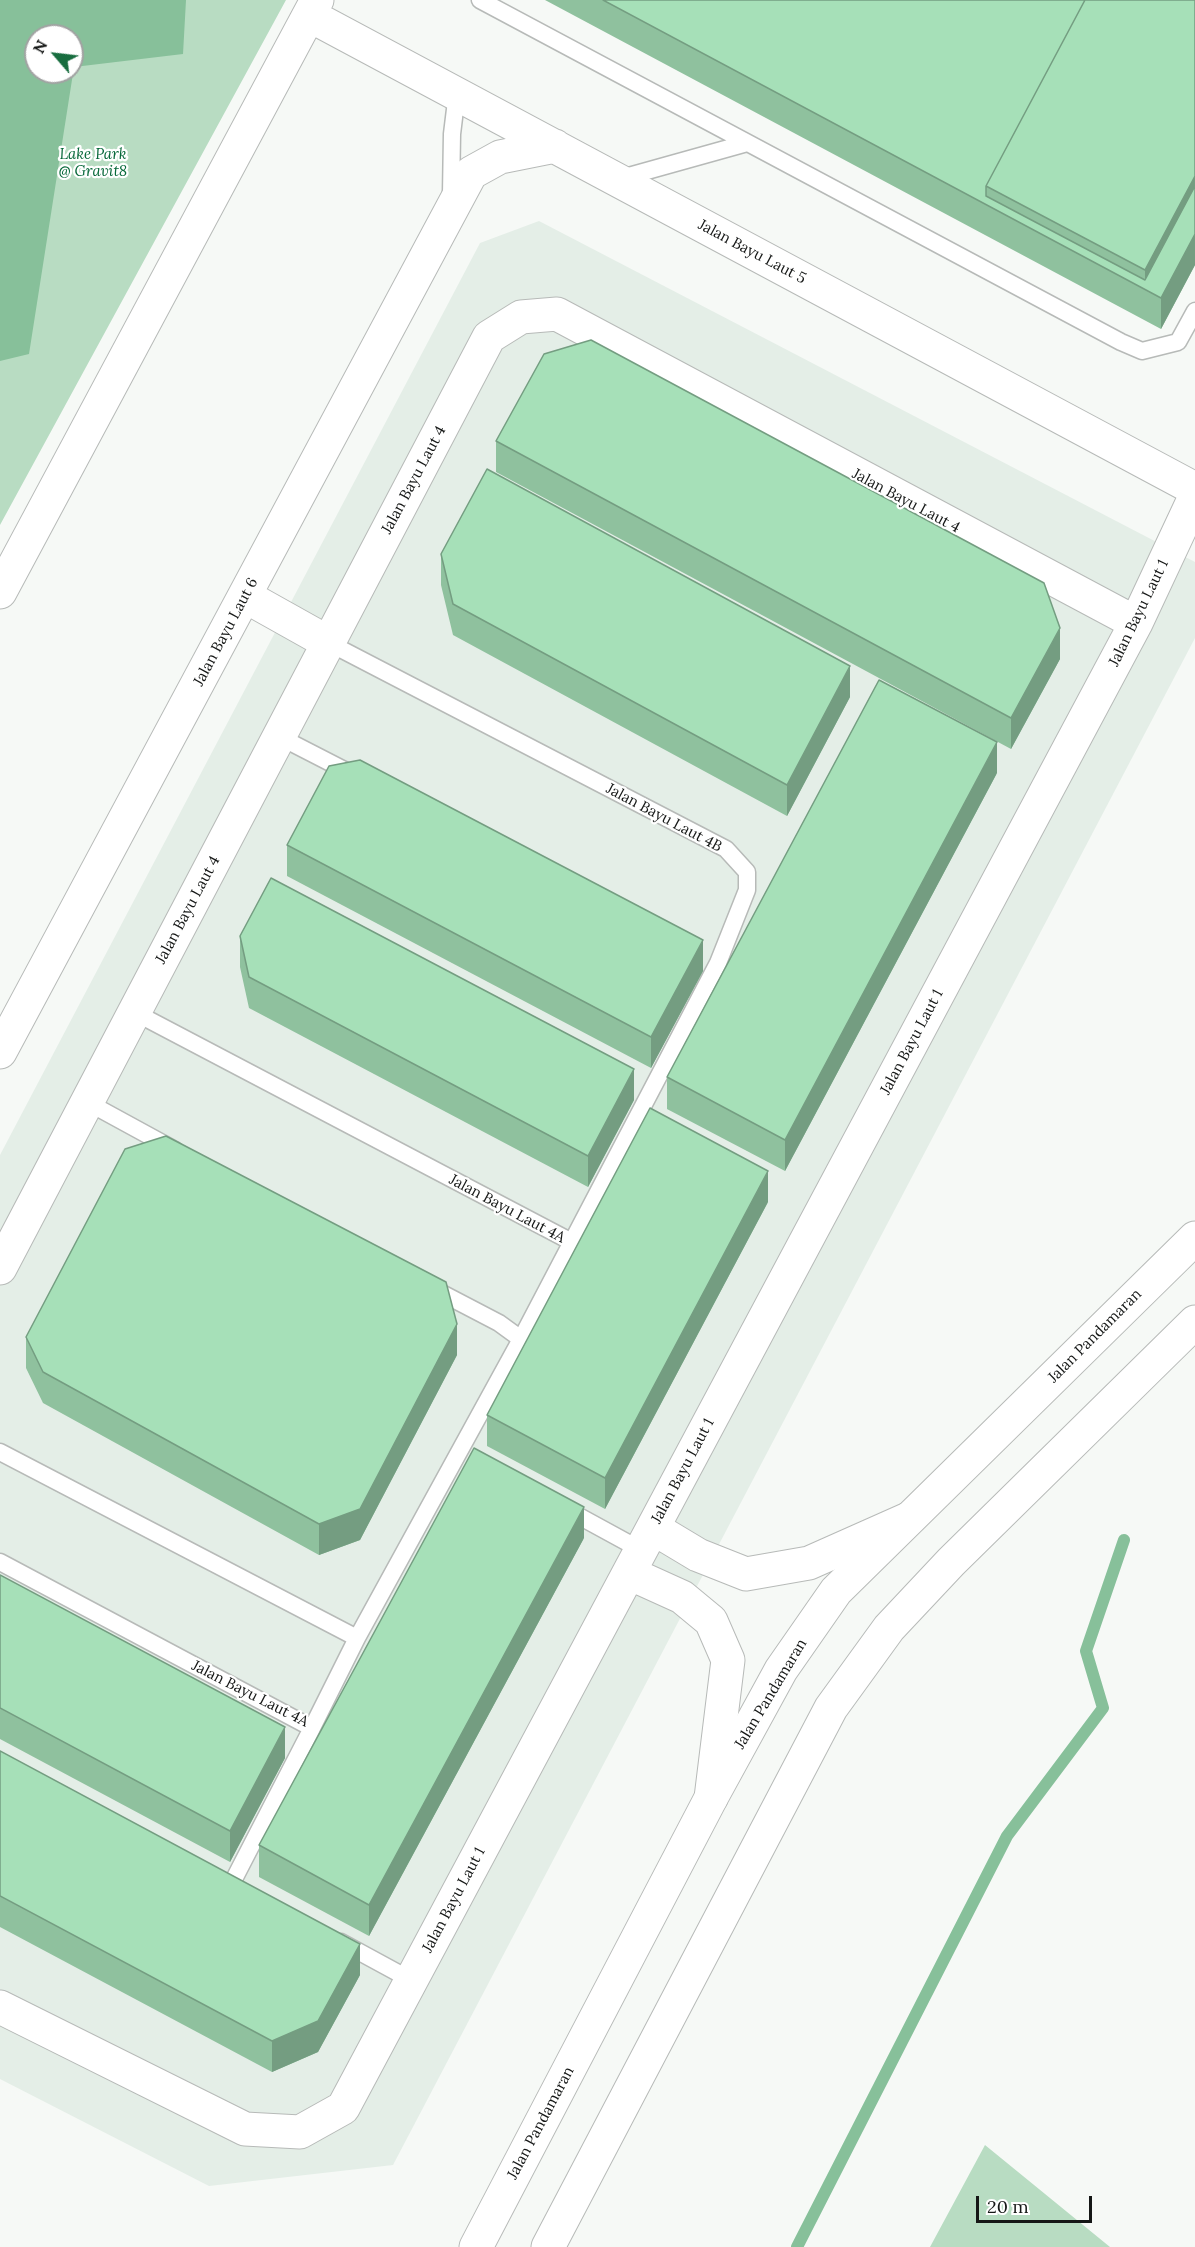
<!DOCTYPE html>
<html>
<head>
<meta charset="utf-8">
<style>
  body { margin:0 }
  #map { position:relative; width:1195px; height:2247px; overflow:hidden; background:#f6f9f6; font-family:Lora,serif }
  canvas { display:block }
  .north { position:absolute; left:24px; top:24px; width:60px; height:60px; box-sizing:border-box; background:#fff; border:2px solid #a1a2a2; border-radius:50%; rotate:298deg; font-size:16px; font-weight:700; line-height:24px; text-align:center; color:#151716 }
  .north::after { content:''; display:block; margin:auto; width:21px; height:27px; background:#186d3f; clip-path:polygon(50% 0,100% 100%,50% 72%,0 100%) }
  .scale { position:absolute; left:976px; top:2196px; width:116px; height:27px; box-sizing:border-box; border:3px solid #151716; border-top:0; padding-left:8px; font-size:18px; line-height:21px; white-space:nowrap; color:#151716; -webkit-text-stroke:4px #fff; paint-order:stroke }
</style>
</head>
<body>
<div id="map">
<canvas width="1195" height="2247"></canvas>
<div class="north">N</div>
<div class="scale">20 m</div>
</div>
<script>
const context = document.querySelector('canvas').getContext('2d');
context.lineJoin = 'round';
function fill(path, color) { context.fillStyle = color; context.fill(path, 'evenodd'); }
const toPath = rows => new Path2D(rows.map(r => 'M' + r).join(''));
function stroke(path, color, width, dash) { context.strokeStyle = color; context.lineWidth = width; context.lineCap = dash ? 'butt' : 'round'; context.setLineDash(dash || []); context.stroke(path); }
function write(font, color, halo, rows, align = 'center') {
  context.font = font + ' Lora,serif'; context.lineWidth = 4.5; context.setLineDash([]); context.textBaseline = 'middle'; context.strokeStyle = halo; context.fillStyle = color; for (const [text, x, y, turn = 0] of rows) {
    context.save(); context.translate(x, y); context.rotate((+turn || 0) * Math.PI / 180); context.textAlign = isNaN(turn) ? turn : align; if (halo) context.strokeText(text, 0, 0); context.fillText(text, 0, 0); context.restore();
  }
}
fill(toPath([
  [539,221,1195,562,1195,638,393,2165,209,2186,0,2079,0,1155,480,243]
]), '#e4eee7');
fill(toPath([
  [0,0,286,0,0,525],
  [36,36,72,36,72,72,36,72],
  [985,2145,1110,2247,930,2247]
]), '#b8dcc2');
fill(toPath([
  [0,0,186,0,183,54,74,67,29,354,0,361],
  [36,36,72,36,72,72,36,72]
]), '#87c09a');
stroke(toPath([
  [797,2247,1007,1836,1103,1708,1086,1651,1124,1540]
]), '#87c09a', 12);
const service = toPath([
  [480,0,1121,342,1142,351,1178,342,1195,311],
  [618,179,747,143],
  [451,194,452,134,457,93],
  [280,737,354,775],
  [134,1012,570,1241],
  [87,1102,175,1150],
  [430,1287,499,1323,521,1339],
  [0,1452,357,1638],
  [564,1508,641,1550],
  [0,1562,312,1728,357,1638,521,1339,718,963,747,890,747,872,726,849,329,643],
  [232,1883,312,1728],
  [341,1942,411,1980]
]);
const minor = toPath([
  [309,15,1195,489],
  [0,592,317,0],
  [245,596,329,643],
  [0,1052,471,173,500,157,555,146],
  [0,1268,489,337,521,317,557,314,1136,623],
  [653,1528,698,1555,746,1574,809,1563,908,1519],
  [629,1573,682,1597,711,1621,728,1660,711,1798],
  [0,2007,245,2129,300,2132,343,2108,1136,623,1195,497]
]);
const secondary = toPath([
  [476,2247,711,1798,781,1670,836,1591,1195,1238],
  [548,2247,831,1708,889,1628,951,1562,1195,1322]
]);
stroke(service, '#b7bab8', 19);
stroke(minor, '#b7bab8', 35);
stroke(secondary, '#b7bab8', 35);
stroke(service, '#fff', 16);
stroke(minor, '#fff', 33);
stroke(secondary, '#fff', 33);
fill(toPath([
  [545,0,1195,0,1195,265,1161,329],
  [496,441,1060,659,1011,749,496,472],
  [441,554,850,697,787,816,453,635,441,585],
  [997,773,785,1171,667,1109,667,1077],
  [287,845,703,971,651,1068,287,876],
  [240,936,634,1100,588,1187,249,1008,240,967],
  [768,1202,605,1509,487,1446,487,1415],
  [26,1337,457,1355,360,1540,319,1555,43,1403,26,1368],
  [584,1538,369,1936,259,1877,259,1845],
  [0,1575,285,1758,230,1862,0,1739],
  [0,1751,360,1975,318,2052,272,2072,0,1927]
]), '#8fc19e');
fill(toPath([
  [1195,176,1195,218,1145,289,1145,270],
  [1195,234,1195,265,1161,329,1161,298],
  [1060,628,1060,659,1011,749,1011,718],
  [850,666,850,697,787,816,787,785],
  [997,742,997,773,785,1171,785,1140],
  [703,940,703,971,651,1068,651,1037],
  [634,1069,634,1100,588,1187,588,1156],
  [768,1171,768,1202,605,1509,605,1478],
  [457,1324,457,1355,360,1540,319,1555,319,1524],
  [584,1507,584,1538,369,1936,369,1905],
  [285,1727,285,1758,230,1862,230,1831],
  [360,1944,360,1975,318,2052,272,2072,272,2041]
]), '#749d81');
const building = toPath([
  [603,0,1085,0,986,186,986,196,1145,280,1195,186,1195,234,1161,298,603,0],
  [1085,0,1195,0,1195,176,1145,270,986,186,1085,0],
  [591,340,1044,583,1060,628,1011,718,496,441,544,354,591,340],
  [487,469,850,666,787,785,453,604,441,554,487,469],
  [879,680,997,742,785,1140,667,1077,879,680],
  [360,760,703,940,651,1037,287,845,329,766,360,760],
  [271,878,634,1069,588,1156,249,977,240,936,271,878],
  [650,1108,768,1171,605,1478,487,1415,650,1108],
  [166,1136,446,1282,457,1324,360,1509,319,1524,43,1372,26,1337,125,1149,166,1136],
  [474,1448,584,1507,369,1905,259,1845,474,1448],
  [0,1575,285,1727,230,1831,0,1708,0,1575],
  [0,1751,360,1944,318,2021,272,2041,0,1896,0,1751]
]);
fill(building, '#a6e0b8');
stroke(building, '#749d81', 1.5);
write('italic 15px', '#066839', '#fff', [
  ["Lake Park",93,155],
  ["@ Gravit8",93,172]
]);
write('15px', '#151716', '#fff', [
  ["Jalan Bayu Laut 5",752,252,28],
  ["Jalan Bayu Laut 4",414,480,-62],
  ["Jalan Bayu Laut 4",906,501,28],
  ["Jalan Bayu Laut 1",1139,613,-64],
  ["Jalan Bayu Laut 6",226,632,-62],
  ["Jalan Bayu Laut 4B",664,818,28],
  ["Jalan Bayu Laut 4",188,910,-62],
  ["Jalan Bayu Laut 1",912,1042,-62],
  ["Jalan Bayu Laut 4A",507,1209,28],
  ["Jalan Pandamaran",1095,1336,-45],
  ["Jalan Bayu Laut 1",683,1471,-62],
  ["Jalan Bayu Laut 4A",250,1694,27],
  ["Jalan Pandamaran",771,1694,-59],
  ["Jalan Bayu Laut 1",454,1900,-62],
  ["Jalan Pandamaran",541,2123,-62]
]);
</script>
</body>
</html>
